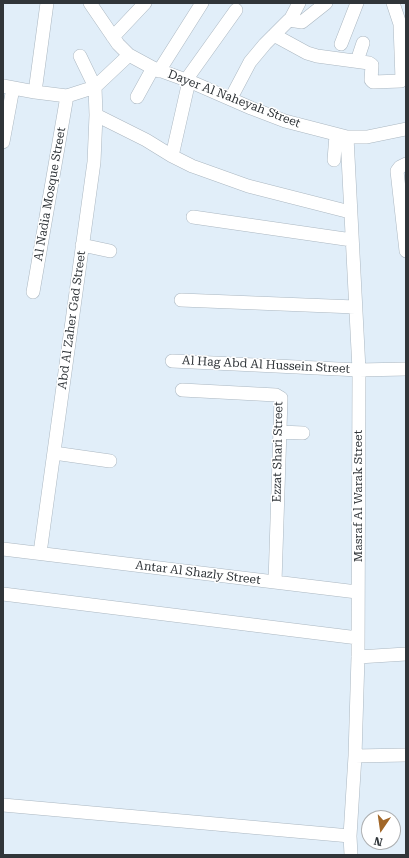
<!DOCTYPE html>
<html>
<head>
<meta charset="utf-8">
<style>
  body { margin:0 }
  #map { position:relative; width:409px; height:858px; overflow:hidden; background:#e1eef9; font-family:"Roboto Serif",serif }
  canvas { display:block }
  .frame { position:absolute; inset:0; border:4px solid #303539; pointer-events:none }
  .north { position:absolute; left:361px; top:810px; width:40px; height:40px; box-sizing:border-box; background:#fff; border:1px solid #acaeb0; border-radius:50%; rotate:193deg; font-size:11px; font-weight:700; line-height:16px; text-align:center; color:#303539 }
  .north::after { content:''; display:block; margin:auto; width:14px; height:18px; background:#a26728; clip-path:polygon(50% 0,100% 100%,50% 72%,0 100%) }
</style>
</head>
<body>
<div id="map">
<canvas width="409" height="858"></canvas>
<div class="frame"></div>
<div class="north">N</div>
</div>
<script>
const context = document.querySelector('canvas').getContext('2d');
context.lineJoin = 'round';
const toPath = rows => new Path2D(rows.map(r => 'M' + r).join(''));
function stroke(path, color, width, dash) { context.strokeStyle = color; context.lineWidth = width; context.lineCap = dash ? 'butt' : 'round'; context.setLineDash(dash || []); context.stroke(path); }
function write(font, color, halo, rows, align = 'center') {
  context.font = font + ' "Roboto Serif",serif'; context.lineWidth = 3; context.setLineDash([]); context.textBaseline = 'middle'; context.strokeStyle = halo; context.fillStyle = color; for (const [text, x, y, turn = 0] of rows) {
    context.save(); context.translate(x, y); context.rotate((+turn || 0) * Math.PI / 180); context.textAlign = isNaN(turn) ? turn : align; if (halo) context.strokeText(text, 0, 0); context.fillText(text, 0, 0); context.restore();
  }
}
const minor = toPath([
  [90,3,118,44,129,55,153,68,189,81,251,108,285,121,347,137,367,137,406,129],
  [290,20,299,3],
  [274,35,307,53,317,56,369,63,372,65,371,80,373,82,401,81,402,80,400,24,393,3],
  [113,37,145,3],
  [341,44,357,3],
  [357,61,363,43],
  [159,71,202,3],
  [186,80,236,10],
  [3,86,35,92,67,96,95,87,129,55],
  [35,92,47,3],
  [137,97,153,68],
  [231,98,250,62,265,44,289,20,302,22,326,3],
  [96,115,146,140,172,156,192,166,248,186,350,212],
  [347,137,359,370,358,657,355,756,350,836,351,855],
  [3,142,13,88],
  [172,156,189,81],
  [334,160,336,135],
  [406,164,400,167,397,171,406,251],
  [193,217,352,240],
  [82,245,110,251],
  [33,292,67,96],
  [181,300,355,307],
  [172,361,359,370,406,369],
  [182,390,276,395,281,398,275,582],
  [280,432,303,433],
  [54,453,110,461],
  [3,549,357,592],
  [40,553,94,162,96,115,95,87,80,56],
  [3,594,358,638],
  [358,657,406,654],
  [355,756,406,755],
  [3,805,350,836]
]);
stroke(minor, '#abb7c1', 14);
stroke(minor, '#fff', 13);
write('12px', '#303539', '#fff', [
  ["Dayer Al Naheyah Street",234,99,21],
  ["Al Nadia Mosque Street",50,194,-80],
  ["Abd Al Zaher Gad Street",72,320,-82],
  ["Al Hag Abd Al Hussein Street",266,365,3],
  ["Ezzat Shari Street",278,452,-89],
  ["Masraf Al Warak Street",358,496,-90],
  ["Antar Al Shazly Street",198,573,7]
]);
</script>
</body>
</html>
